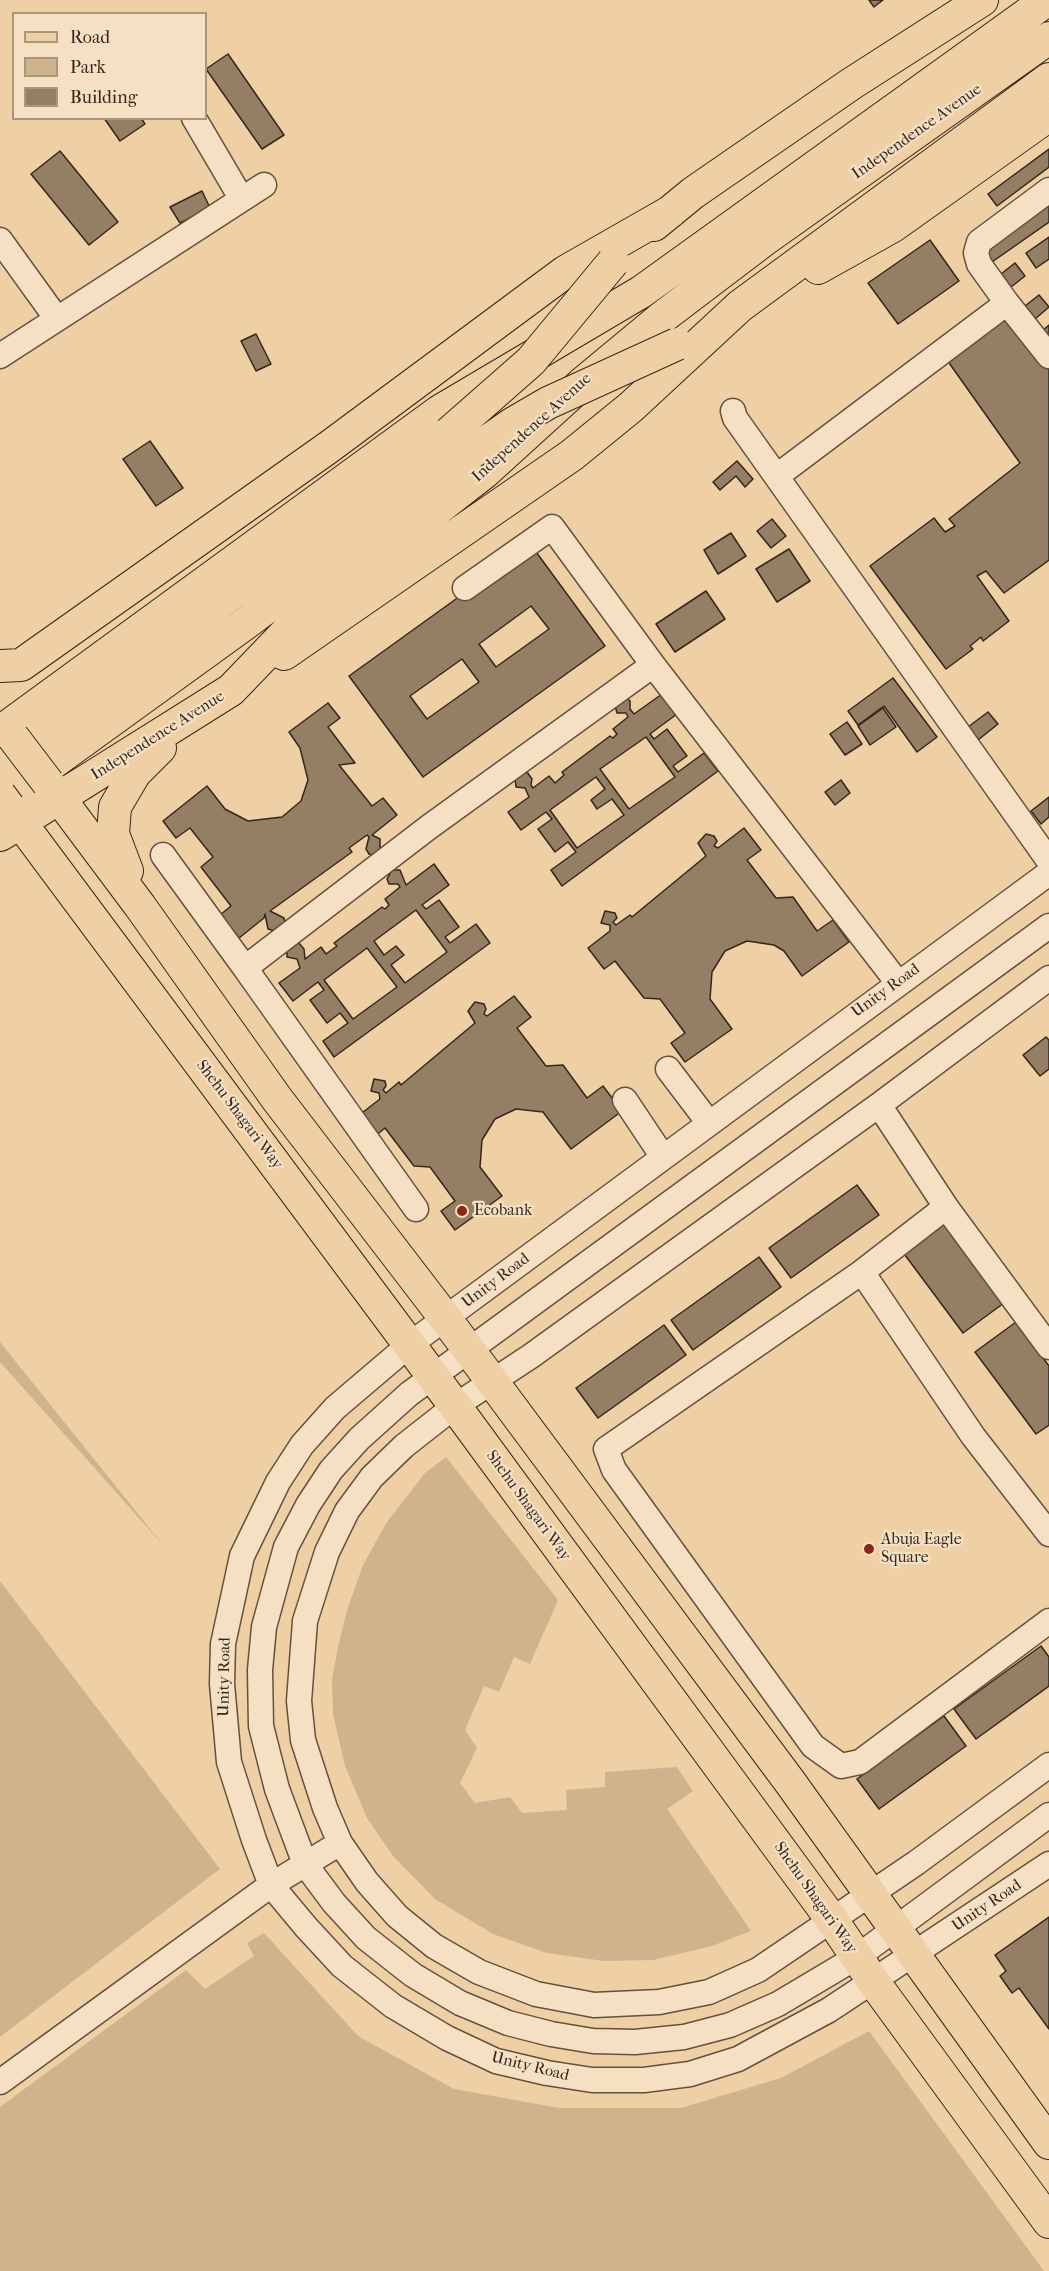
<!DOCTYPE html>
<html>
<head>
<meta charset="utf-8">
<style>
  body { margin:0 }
  #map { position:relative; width:1049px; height:2271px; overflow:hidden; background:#efd0a4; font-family:"IM FELL French Canon",serif }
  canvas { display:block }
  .legend { position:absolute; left:12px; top:12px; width:195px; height:108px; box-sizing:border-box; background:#f5e0c4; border:2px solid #a89682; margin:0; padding:8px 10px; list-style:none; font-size:18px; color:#34271e }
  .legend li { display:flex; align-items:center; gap:12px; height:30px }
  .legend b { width:30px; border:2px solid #a89682 }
</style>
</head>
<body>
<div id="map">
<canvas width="1049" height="2271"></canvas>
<ul class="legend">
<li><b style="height:8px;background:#efd0a4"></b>Road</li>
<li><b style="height:16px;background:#cfb38d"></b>Park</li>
<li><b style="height:16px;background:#957f64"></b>Building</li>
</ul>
</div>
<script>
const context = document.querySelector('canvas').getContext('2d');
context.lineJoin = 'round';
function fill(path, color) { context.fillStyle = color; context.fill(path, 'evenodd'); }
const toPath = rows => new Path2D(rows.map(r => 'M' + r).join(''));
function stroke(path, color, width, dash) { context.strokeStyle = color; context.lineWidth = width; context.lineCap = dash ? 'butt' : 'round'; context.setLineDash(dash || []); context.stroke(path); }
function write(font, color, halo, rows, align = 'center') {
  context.font = font + ' "IM FELL French Canon",serif'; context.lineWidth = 4.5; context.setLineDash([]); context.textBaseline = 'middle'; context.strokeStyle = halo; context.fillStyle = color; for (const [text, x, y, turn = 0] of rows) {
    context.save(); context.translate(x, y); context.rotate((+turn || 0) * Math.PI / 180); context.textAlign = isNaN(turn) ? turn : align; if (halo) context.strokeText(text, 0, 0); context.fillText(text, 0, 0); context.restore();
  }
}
fill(toPath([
  [0,1342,163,1545,0,1362],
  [446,1457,558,1600,530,1664,514,1657,499,1692,484,1686,465,1730,477,1748,460,1783,475,1803,510,1797,522,1813,567,1810,566,1790,605,1787,605,1772,677,1767,693,1791,667,1809,751,1931,712,1946,653,1960,604,1961,547,1953,493,1934,435,1899,393,1856,367,1818,345,1766,333,1714,332,1679,338,1647,347,1610,363,1565,387,1522,425,1473],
  [0,1581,220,1869,0,2037],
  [264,1933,358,2036,454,2089,559,2108,681,2108,781,2078,869,2031,1044,2271,0,2271,0,2107,186,1970,205,1989,254,1956,247,1943]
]), '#cfb38d');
const building = toPath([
  [869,0,883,0,874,7,869,0],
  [228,54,284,135,262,149,206,69,228,54],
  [104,118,141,118,145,124,120,141,104,118],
  [1049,149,1049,167,997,206,988,194,1049,149],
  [60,151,118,222,89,245,31,174,60,151],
  [202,191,210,208,180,223,170,207,202,191],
  [1049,200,1049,222,992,262,981,247,1049,200],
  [1049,237,1049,259,1036,268,1026,253,1049,237],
  [930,240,959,281,898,324,868,283,930,240],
  [1015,263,1025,276,1011,287,1001,274,1015,263],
  [1039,295,1049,307,1035,319,1025,306,1039,295],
  [1009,316,1049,369,1049,560,1004,593,986,571,977,576,1009,621,983,641,981,637,970,646,973,649,946,669,870,566,934,518,945,532,955,526,949,519,1020,463,947,360,1009,316],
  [1049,325,1049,340,1042,331,1049,325],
  [256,334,271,364,256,371,241,341,256,334],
  [150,441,183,488,156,506,123,459,150,441],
  [737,461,753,479,745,487,736,476,720,490,713,482,737,461],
  [772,519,786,536,771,548,757,531,772,519],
  [731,533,746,556,718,574,704,550,731,533],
  [531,545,605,646,423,777,349,676,531,545],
  [531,606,549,629,496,667,479,644,531,606],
  [462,659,479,682,427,719,410,696,462,659],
  [789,549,810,581,777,602,756,569,789,549],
  [706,591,725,619,675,652,656,624,706,591],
  [893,678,937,737,917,752,884,706,858,725,848,711,893,678],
  [662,694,677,714,650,734,654,739,667,729,687,756,673,766,678,772,704,753,718,771,562,886,551,870,576,852,568,842,555,852,538,829,552,819,546,812,521,830,508,812,529,797,525,788,516,787,515,777,527,772,532,779,531,785,533,788,549,776,555,783,564,775,562,772,610,736,613,738,617,734,613,729,628,717,626,713,617,713,615,706,626,697,630,701,630,709,634,714,662,694],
  [646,737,675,777,629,809,600,769,646,737],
  [596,777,605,789,591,800,597,809,612,799,624,815,577,848,550,810,596,777],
  [328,703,340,718,328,727,355,763,339,765,372,806,383,798,397,815,372,835,380,839,380,852,375,856,369,854,366,849,369,837,367,835,349,848,352,852,270,911,284,918,285,923,279,932,268,929,265,914,264,918,239,938,220,915,231,906,201,867,213,857,190,828,176,838,163,821,207,786,225,809,248,821,282,817,301,801,308,780,300,748,289,732,328,703],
  [883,708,896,727,870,745,858,726,883,708],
  [988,712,998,724,978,740,968,727,988,712],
  [847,722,862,744,845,755,830,734,847,722],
  [841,780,850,793,835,805,825,792,841,780],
  [1049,797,1049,817,1041,824,1031,811,1049,797],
  [744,828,761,850,747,860,776,898,793,897,817,931,833,920,849,942,802,976,784,951,774,945,747,941,725,951,712,972,710,999,732,1029,685,1062,671,1043,685,1033,660,999,644,998,615,961,604,969,588,948,610,931,610,925,601,923,605,911,615,913,617,918,613,922,616,925,630,915,632,917,706,856,698,843,706,834,714,836,717,841,714,846,718,848,744,828],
  [434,864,449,885,422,905,426,909,439,900,459,927,445,937,450,943,476,924,490,943,334,1057,323,1041,348,1023,340,1013,327,1023,310,1000,324,990,318,982,293,1001,279,983,300,968,297,959,287,957,287,948,299,943,304,949,305,959,321,947,326,954,337,946,334,943,382,907,385,909,389,905,385,899,400,887,398,884,389,884,387,879,392,870,400,870,406,885,434,864],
  [416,910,447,952,405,983,391,965,404,955,396,946,384,955,374,941,416,910],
  [367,948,397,987,353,1019,324,980,367,948],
  [514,996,531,1017,517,1028,546,1066,563,1065,587,1098,603,1086,622,1111,571,1149,543,1112,516,1109,495,1119,482,1140,480,1167,502,1196,455,1230,441,1211,455,1201,430,1167,414,1166,385,1128,374,1137,358,1116,380,1099,379,1093,371,1091,374,1079,385,1081,386,1086,383,1090,386,1093,399,1082,401,1085,475,1023,468,1011,475,1002,484,1004,486,1009,484,1014,487,1016,514,996],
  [1046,1037,1049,1040,1049,1069,1040,1076,1023,1055,1046,1037],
  [857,1185,879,1215,791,1278,769,1248,857,1185],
  [944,1221,1004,1303,963,1333,902,1251,944,1221],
  [759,1257,781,1287,693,1350,671,1320,759,1257],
  [1016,1322,1049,1366,1049,1425,1036,1434,975,1352,1016,1322],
  [664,1325,686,1355,598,1418,576,1388,664,1325],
  [1041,1646,1049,1657,1049,1686,976,1739,954,1709,1041,1646],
  [944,1716,966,1746,879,1809,857,1779,944,1716],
  [1049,1917,1049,2029,1019,1988,1012,1993,1000,1976,1006,1971,995,1955,1049,1917]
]);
fill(building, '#957f64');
stroke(building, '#34271e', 1.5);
const minor = toPath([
  [194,118,241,198],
  [0,240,57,319],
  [1007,303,979,264,976,253,979,242,1049,190],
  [0,356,264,185],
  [733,411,735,418,1049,861],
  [777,476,1007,303,1049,356],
  [653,665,898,983],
  [163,855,245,968,429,827,653,665,552,527,465,588],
  [1049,873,409,1345,335,1408,302,1445,278,1482,242,1556,223,1644,222,1684,229,1762,254,1840,271,1885,306,1927,342,1966,393,2006,447,2038,496,2061,547,2073,592,2080,644,2080,690,2074,738,2059,829,2010,1049,1864],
  [1049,926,409,1394,359,1439,331,1470,308,1505,286,1547,264,1627,260,1670,261,1726,277,1789,305,1864,334,1903,366,1938,413,1975,460,2003,508,2023,551,2034,593,2041,635,2042,684,2037,730,2025,778,2004,857,1957,1049,1815],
  [245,968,416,1209],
  [1049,978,879,1105,531,1356,455,1406,404,1446,372,1477,347,1511,327,1552,305,1621,299,1701,303,1740,325,1808,340,1843,367,1882,397,1916,434,1946,479,1972,536,1994,594,2005,659,2002,709,1992,758,1970,916,1863,1049,1765],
  [668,1069,709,1123],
  [625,1100,663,1157],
  [879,1105,946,1207,1049,1347],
  [946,1207,862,1272,606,1449,614,1470,813,1746,841,1766,860,1762,1049,1621],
  [862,1272,973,1436,1049,1534],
  [0,2082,271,1885,340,1843]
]);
const major = toPath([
  [654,225,693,193,851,84,982,0],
  [818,268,893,226,1049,115],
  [284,654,572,455,631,407,740,306,1049,79],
  [0,666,21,665,329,447,565,272,670,212],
  [0,732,440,411,641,292,1047,0],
  [0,765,449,433],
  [48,783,140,906,277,1099,445,1318,790,1782,1049,2143],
  [0,801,246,623,471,453],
  [9,807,455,1406,832,1920,873,1981,1049,2222],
  [0,835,231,690,308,610,485,472,584,382,660,319,764,240,1049,38],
  [127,871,113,834,115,807,135,773,160,748]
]);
stroke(minor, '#635140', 27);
stroke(major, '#34271e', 34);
stroke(minor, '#f5e0c4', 24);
stroke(major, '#efd0a4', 32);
const majorBridge = toPath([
  [449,433,531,361,613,262],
  [471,453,512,424,548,403,677,344],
  [13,737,48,783],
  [0,795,9,807]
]);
stroke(majorBridge, '#34271e', 34, []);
stroke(majorBridge, '#efd0a4', 32);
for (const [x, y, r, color] of [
  [462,1211,6,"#8f2418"],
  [869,1549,6,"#8f2418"]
]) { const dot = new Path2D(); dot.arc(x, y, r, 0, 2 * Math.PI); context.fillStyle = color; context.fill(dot); stroke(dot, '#f5e0c4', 2); }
write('16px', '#34271e', '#f5e0c4', [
  ["Independence Avenue",917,132,-35],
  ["Independence Avenue",532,428,-42],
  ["Independence Avenue",158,736,-32],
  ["Unity Road",886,991,-36],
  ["Shehu Shagari Way",239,1115,53],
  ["Unity Road",496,1281,-37],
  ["Shehu Shagari Way",528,1506,54],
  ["Unity Road",225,1677,-89],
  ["Shehu Shagari Way",815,1898,55],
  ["Unity Road",987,1906,-34],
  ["Unity Road",530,2067,14]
]);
write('16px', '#34271e', '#f5e0c4', [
  ["Ecobank",474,1211],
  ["Abuja Eagle",881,1540],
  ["Square",881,1558]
], 'left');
</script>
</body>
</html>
